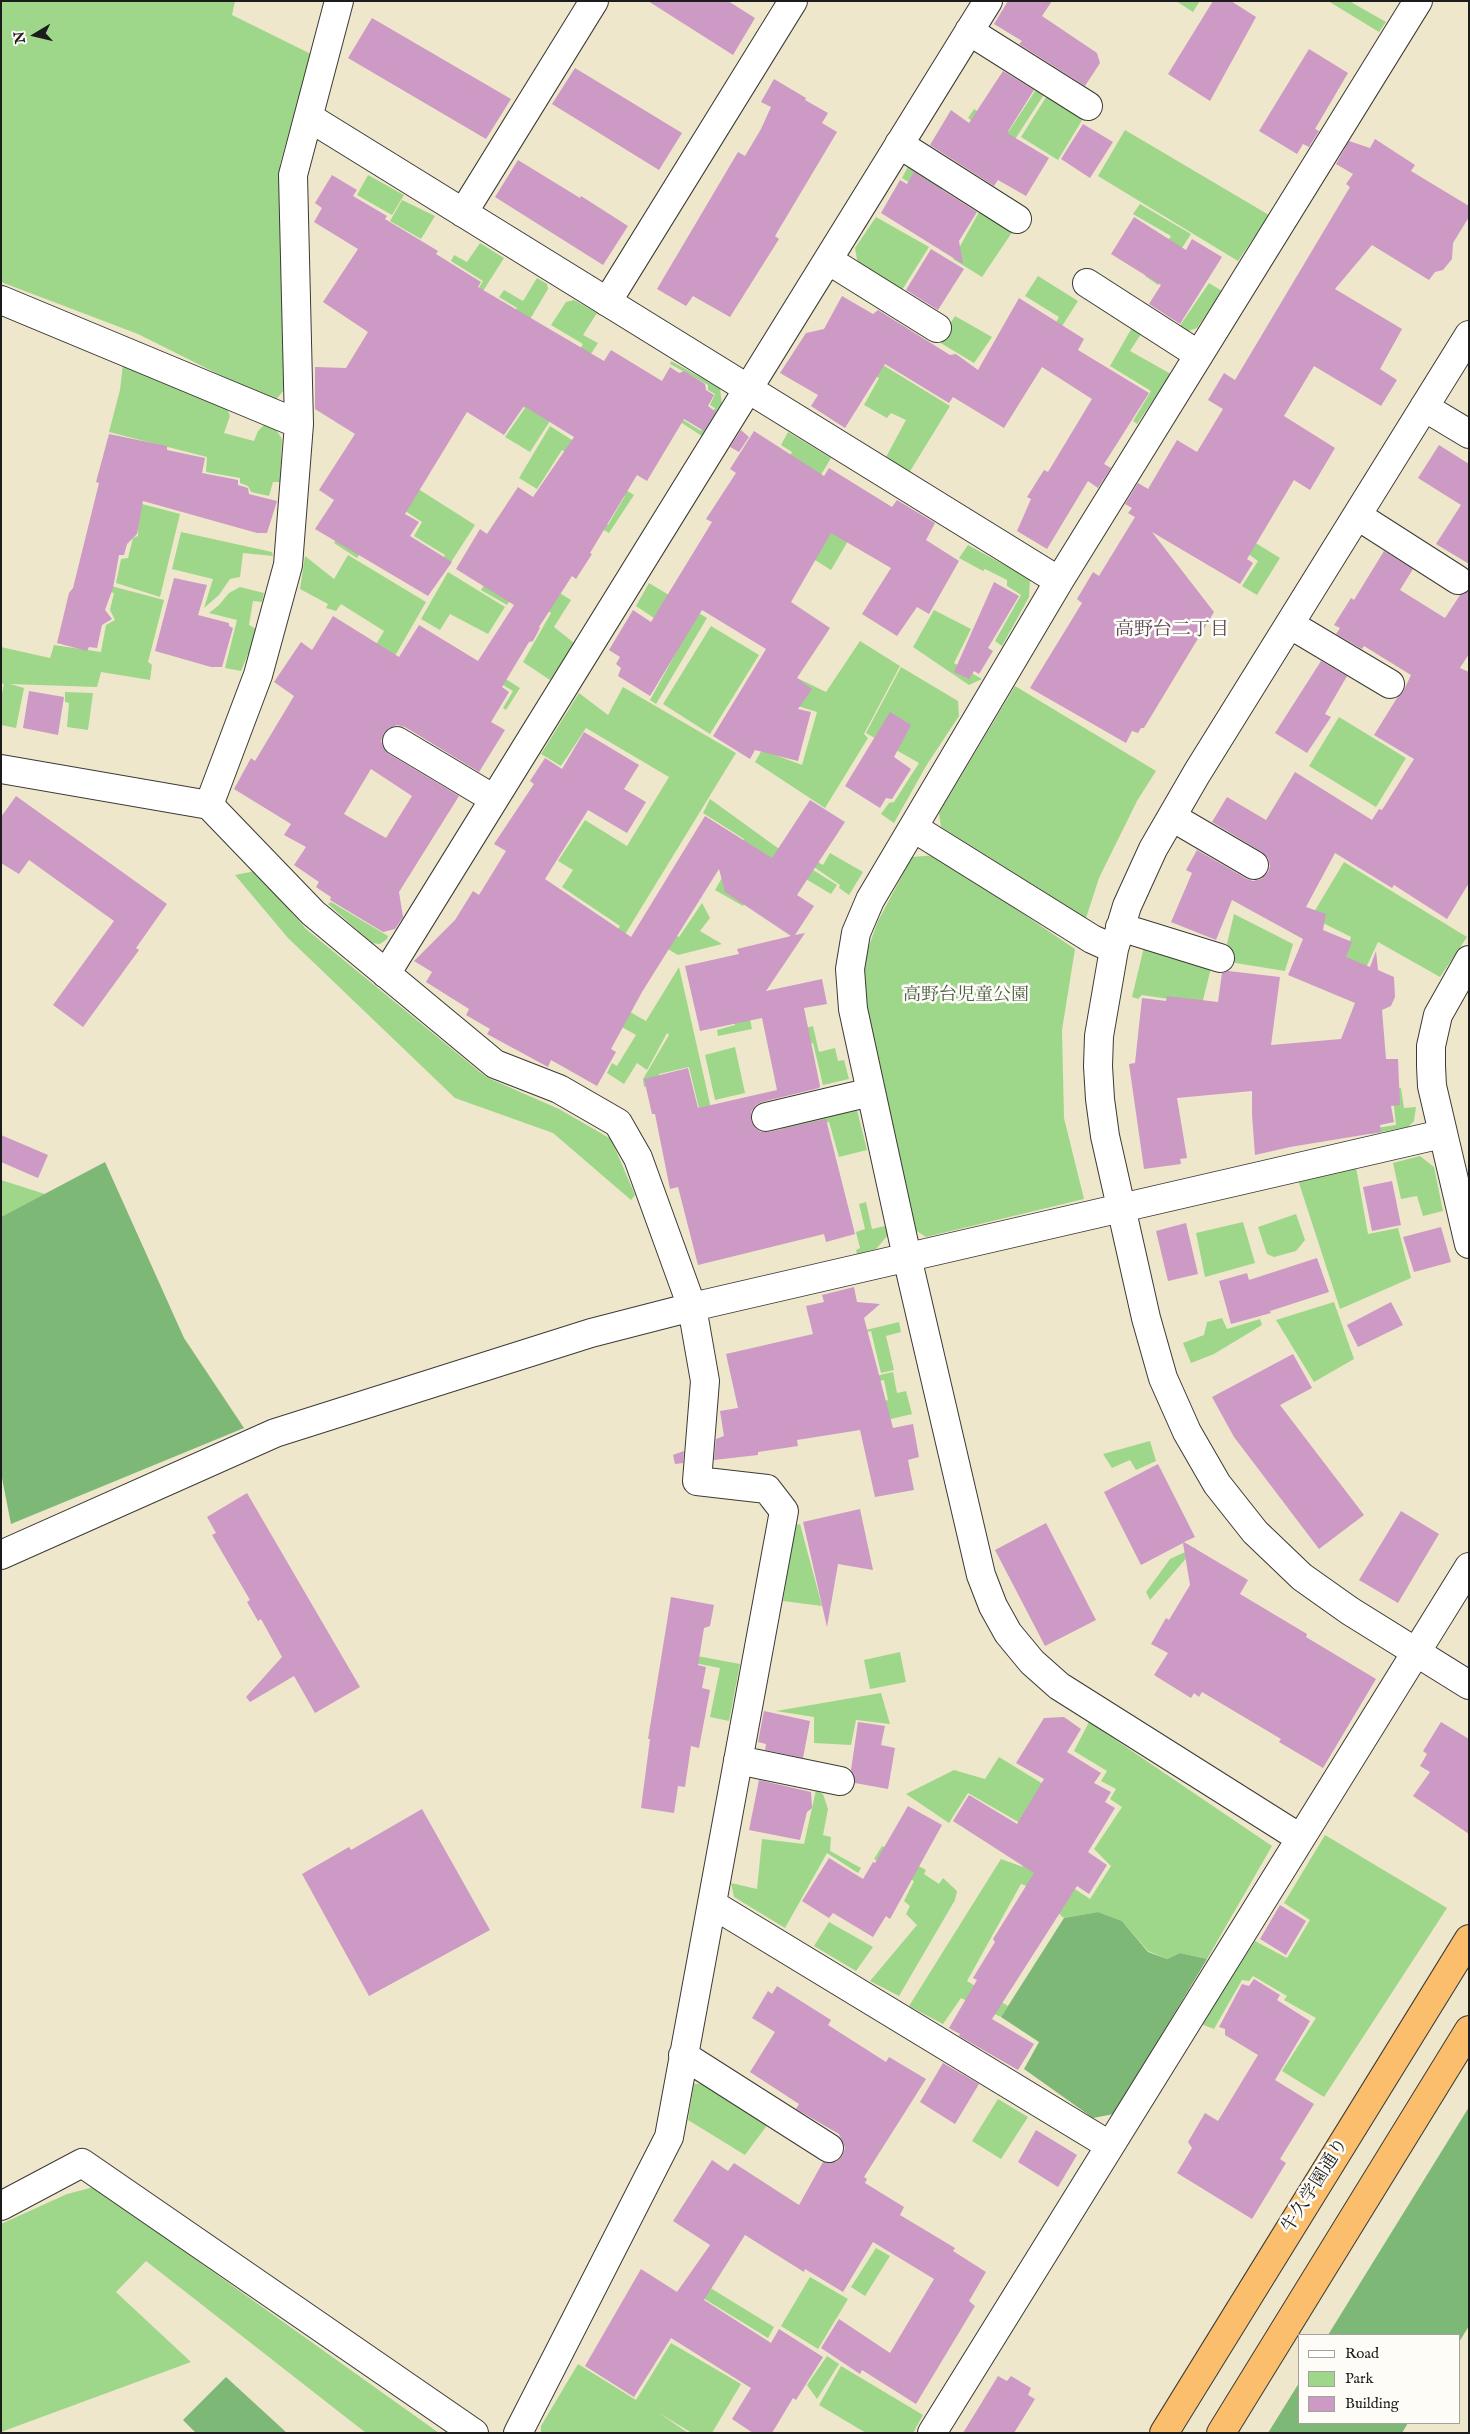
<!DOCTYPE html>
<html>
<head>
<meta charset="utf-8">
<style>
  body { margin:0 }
  #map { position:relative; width:1470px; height:2434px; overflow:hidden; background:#efe7cb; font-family:"IM FELL English",serif }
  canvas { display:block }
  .frame { position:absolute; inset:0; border:2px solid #1c1c1c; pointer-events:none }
  .legend { position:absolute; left:1298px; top:2334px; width:162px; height:90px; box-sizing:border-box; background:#fdfcf7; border:1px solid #a3a29f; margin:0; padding:6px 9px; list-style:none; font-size:15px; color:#1c1c1c }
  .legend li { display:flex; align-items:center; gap:10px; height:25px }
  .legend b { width:25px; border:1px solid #a3a29f }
  .north { position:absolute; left:10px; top:10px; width:50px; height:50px; -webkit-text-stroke:4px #fdfcf7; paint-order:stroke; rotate:261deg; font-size:14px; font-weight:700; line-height:20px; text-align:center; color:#1c1c1c }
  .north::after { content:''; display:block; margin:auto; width:18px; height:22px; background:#1c1c1c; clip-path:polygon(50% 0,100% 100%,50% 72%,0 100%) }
</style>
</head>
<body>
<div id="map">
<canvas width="1470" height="2434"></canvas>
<div class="frame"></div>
<ul class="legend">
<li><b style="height:6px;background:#fff"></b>Road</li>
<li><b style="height:14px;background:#9ed78a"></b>Park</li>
<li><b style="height:14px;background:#cd99c5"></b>Building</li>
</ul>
<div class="north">N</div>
</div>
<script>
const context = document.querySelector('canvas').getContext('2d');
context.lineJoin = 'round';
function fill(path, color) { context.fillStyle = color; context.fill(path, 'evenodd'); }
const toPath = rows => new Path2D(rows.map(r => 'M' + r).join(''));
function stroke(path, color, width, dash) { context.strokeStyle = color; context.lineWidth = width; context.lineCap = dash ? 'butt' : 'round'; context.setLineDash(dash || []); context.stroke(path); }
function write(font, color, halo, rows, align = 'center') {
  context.font = font + ' "IM FELL English","Noto Serif JP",serif'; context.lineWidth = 5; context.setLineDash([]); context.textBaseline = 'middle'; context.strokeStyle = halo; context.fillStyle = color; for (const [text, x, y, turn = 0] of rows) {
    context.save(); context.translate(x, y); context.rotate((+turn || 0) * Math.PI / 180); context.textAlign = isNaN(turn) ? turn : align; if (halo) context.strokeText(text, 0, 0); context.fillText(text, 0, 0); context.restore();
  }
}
fill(toPath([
  [2,1,235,1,232,15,311,54,280,164,284,390,274,402,138,334,1,282],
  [1176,1,1200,1,1193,12],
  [1328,1,1349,1,1386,22,1379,32],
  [1037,88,1045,93,1010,147,968,118,974,109,1009,131],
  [1048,94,1084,117,1058,160,1021,137],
  [1125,130,1269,215,1238,261,1098,176],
  [911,161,945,183,936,199,902,178],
  [368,175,404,195,392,215,357,195],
  [947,185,1013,231,982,277,953,259,979,212,944,190],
  [402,200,435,216,421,239,390,221],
  [1140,204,1191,234,1158,285,1145,276,1171,236,1133,214],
  [876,217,929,247,902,290,858,265,855,248],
  [480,243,504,258,464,321,460,319,483,281,451,261,454,255,467,262],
  [1038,276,1078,301,1057,334,1051,331,1059,317,1025,296],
  [537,278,547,284,548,289,523,331,509,322,517,308,499,297,504,290,523,301],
  [1209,283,1222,291,1197,328,1186,332,1179,327],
  [574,300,597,313,583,335,598,343,562,399,558,386,583,344,551,325,566,302],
  [955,316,992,337,974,363,939,342],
  [1133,326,1143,331,1130,351,1171,374,1137,424,1133,421,1151,391,1110,366],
  [847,343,950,406,909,473,885,459,906,420,891,413,887,418,864,405,879,378,840,354],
  [671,361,720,388,722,405,702,436,652,404,654,402,701,431,715,408,710,405,715,394,708,390,708,385,670,364],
  [123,364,226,406,230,416,224,433,254,441,258,431,265,424,274,426,282,439,280,482,273,482,269,496,251,492,248,486,240,483,240,478,206,472,207,457,109,432,120,390],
  [509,398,563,401,530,452,505,437,525,408],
  [550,426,616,468,608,479,634,495,609,533,585,519,588,514,608,525,625,496,604,483,603,476,562,450,537,489,519,478],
  [788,432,831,458,798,514,784,465,792,452,781,445],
  [393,473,475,525,442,576,435,573,445,555,414,536,422,522,393,503,357,558,334,543,350,518],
  [142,504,180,514,160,597,116,583,121,559,128,558,133,538,138,536,138,521],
  [823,526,848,541,831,570,815,560],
  [181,532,272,552,273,556,243,553,240,577,230,579,219,595,204,608,213,579,172,569],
  [1254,542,1280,558,1257,595,1242,586,1258,561,1247,553],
  [968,545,1030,579,1029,597,1002,646,995,641,1021,595,1007,586,1007,580,985,569,983,571,959,558],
  [348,555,426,602,380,682,361,670,384,631,341,604,336,611,326,608,328,604,300,589,305,556,334,579],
  [502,557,571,600,554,627,574,643,550,680,523,662,551,613,515,592,507,605,481,590],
  [448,572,505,607,488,634,450,614,440,630,421,619],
  [81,578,164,600,148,662,152,665,150,680,101,672,97,687,10,684,24,688,16,728,1,725,1,698,4,684,1,683,1,647,50,658,54,645,101,652,106,625,115,620,110,610,114,593,79,585],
  [649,583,707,618,656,704,650,700,684,638,636,606],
  [240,587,264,593,262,602,253,601,249,625,258,630,241,671,225,668,237,620,209,613,219,605,229,593],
  [934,610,971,629,954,663,982,679,969,685,913,647],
  [711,626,759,655,710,734,663,704],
  [860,641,900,666,864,734,868,738,825,808,755,762,762,750,802,765,817,712,782,701,797,678,826,692],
  [474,659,520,688,506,710,503,708,513,691,476,669],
  [901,667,958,701,959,716,926,766,894,823,881,814,889,803,894,802,919,763,866,733],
  [1015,686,1156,771,1137,801,1099,878,1086,918,941,827,939,813],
  [623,687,736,753,605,967,598,963,620,926,562,887,573,870,558,861,585,820,627,846,669,777,586,728,561,766,541,754,579,693,608,715],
  [65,692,93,693,88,730,67,727,69,703,65,702],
  [1339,717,1406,758,1376,807,1309,766],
  [710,799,775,846,837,885,831,894,769,857,743,906,715,890,744,839,703,813],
  [783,842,823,865,830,853,863,872,849,895,839,888,840,885,782,845],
  [936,855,1075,949,1062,1030,1064,1118,1084,1199,926,1237,912,1228,864,998,865,957,878,921,912,857],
  [1344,862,1467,937,1440,977,1378,942,1360,981,1341,971,1351,937,1311,917],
  [255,871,306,929,486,1077,559,1109,611,1139,635,1195,631,1200,553,1133,455,1098,288,938,235,875],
  [331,902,388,936,387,939,380,944,372,943,328,904],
  [702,903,710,918,700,931,722,944,678,955,651,939,673,934,679,937],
  [1234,914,1293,944,1285,971,1223,961],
  [1144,947,1212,964,1202,1004,1142,995,1138,999,1132,997],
  [736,955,752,1029,718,1036,717,1030,735,1025,721,959],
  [679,967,715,1126,704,1129,689,1067,659,1074,661,1083,644,1087,643,1079,669,1035,667,1033,647,1070,637,1063,624,1084,607,1073,612,1063,617,1066,636,1035,620,1026,614,1003,646,1021],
  [813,1026,819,1052,835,1048,838,1061,844,1060,849,1079,823,1085,813,1043,775,1052,771,1036],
  [735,1047,745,1093,715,1100,705,1055],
  [1392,1088,1401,1088,1404,1108,1416,1107,1414,1121,1408,1127,1371,1134,1370,1129,1396,1125],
  [857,1110,867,1150,839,1157,829,1122,783,1134,782,1128],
  [1420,1156,1434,1167,1443,1211,1423,1216,1417,1196,1401,1199,1393,1163],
  [1356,1167,1368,1234,1398,1228,1411,1278,1340,1309,1298,1180],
  [1,1180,45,1194,1,1217],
  [866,1202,872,1229,885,1226,888,1235,876,1249,857,1254,856,1250,860,1248,856,1232,865,1229,859,1204],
  [1296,1214,1305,1240,1296,1251,1274,1257,1267,1254,1258,1227],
  [1243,1222,1255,1263,1205,1277,1196,1233],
  [1334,1302,1354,1359,1314,1382,1276,1320],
  [1222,1318,1227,1329,1260,1319,1262,1325,1214,1354,1191,1363,1183,1343,1204,1335,1207,1322],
  [899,1322,901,1332,886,1336,894,1370,881,1373,871,1331,813,1345,812,1343],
  [893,1372,897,1393,906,1391,912,1414,878,1422,874,1403,888,1400,884,1380,859,1385,858,1380],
  [1150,1441,1156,1461,1136,1470,1130,1460,1112,1468,1103,1454],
  [800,1524,822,1606,783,1601,795,1525],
  [1196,1547,1150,1600,1146,1592,1170,1559],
  [665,1650,740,1664,729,1721,710,1717,720,1668,663,1657],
  [900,1652,906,1682,870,1689,864,1660],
  [881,1693,890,1724,856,1720,851,1745,814,1743,814,1717,776,1711],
  [1089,1722,1272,1846,1207,1959,1180,1953,1167,1959,1148,1951,1122,1921,1098,1912,1064,1918,1041,1899,1035,1889,1021,1884,967,1981,1008,2006,1001,2017,961,1998,943,2024,909,2006,1001,1859,1023,1867,1021,1858,1057,1877,1090,1899,1111,1866,1094,1849,1122,1807,1110,1799,1116,1789,1101,1781,1107,1771,1074,1751],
  [999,1757,1048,1787,1022,1824,968,1793,949,1823,906,1794,954,1770,985,1779],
  [816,1790,823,1794,828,1809,823,1835,831,1837,830,1851,861,1868,858,1873,827,1853,785,1928,734,1897,731,1883,757,1889,762,1839,804,1844],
  [1325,1835,1447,1908,1324,2097,1282,2071,1316,2018,1284,2000,1287,1996,1253,1976,1249,1981,1242,1980,1214,2029,1201,2024,1255,1941,1287,1958,1310,1920,1284,1903],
  [882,1846,926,1870,924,1874,939,1884,943,1878,957,1891,955,1900,899,1996,870,1981,917,1925,906,1914,910,1906,904,1901,914,1881,874,1859],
  [829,1922,873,1947,856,1971,814,1946],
  [708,2083,771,2120,745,2155,688,2120,694,2084],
  [998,2099,1028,2117,1001,2159,972,2141],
  [94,2187,439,2433,366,2433,146,2261,116,2292,191,2362,1,2432,1,2224,67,2194],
  [876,2248,890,2256,865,2296,851,2287],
  [810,2277,848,2299,818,2349,781,2326],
  [699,2281,774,2327,768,2338,703,2298],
  [671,2343,741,2384,712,2433,692,2433,659,2413,688,2433,541,2433,541,2426,578,2364,636,2400],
  [827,2356,839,2364,817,2399,807,2385],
  [841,2366,923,2415,913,2433,866,2433,819,2405]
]), '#9ed78a');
fill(toPath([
  [105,1162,184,1338,244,1428,11,1524,1,1473,1,1217],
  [1098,1912,1122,1921,1148,1952,1167,1959,1180,1953,1207,1959,1114,2114,1093,2118,1024,2069,1039,2042,1001,2017,1064,1918],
  [1469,2107,1469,2326,1459,2342,1459,2335,1328,2335],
  [226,2377,287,2433,196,2433,183,2420],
  [1299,2383,1299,2423,1408,2423,1402,2433,1268,2433]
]), '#7eb876');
fill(toPath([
  [648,1,728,1,755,18,733,55],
  [1008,1,1052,1,1042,16,1097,53,1100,63,1085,86,1019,44,1022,41,994,24],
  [1213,1,1231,1,1256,17,1210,101,1168,74],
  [372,18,511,99,486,139,348,58],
  [1309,49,1348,73,1315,129,1319,131,1309,147,1303,144,1297,154,1259,131],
  [575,68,682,133,659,170,552,104],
  [1003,71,1034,90,1007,133,1049,158,1026,196,998,180,994,186,930,145,951,110,969,123],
  [774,79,806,98,805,100,828,113,822,123,837,132,775,236,779,239,730,317,693,296,686,306,657,289,738,152,745,156,761,129,771,107,761,102],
  [1083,124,1113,142,1090,178,1061,159],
  [1375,139,1415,165,1411,171,1469,206,1469,217,1453,243,1452,259,1443,270,1435,272,1429,280,1372,245,1335,289,1402,329,1380,369,1397,380,1381,406,1314,366,1284,416,1335,448,1310,490,1294,480,1247,559,1253,563,1240,584,1152,532,1214,612,1144,728,1141,728,1138,733,1132,731,1126,743,1030,688,1082,603,1077,599,1093,572,1099,576,1135,517,1128,513,1132,508,1125,504,1138,483,1148,489,1177,440,1197,452,1223,409,1208,400,1224,373,1235,380,1350,187,1346,184,1353,174,1336,164,1349,141,1370,148],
  [518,160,580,198,581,196,628,226,603,265,495,197],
  [914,172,977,212,959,241,963,264,881,213,900,180,907,184],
  [332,175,357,190,353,196,387,216,385,219,438,251,436,254,481,282,478,287,604,361,611,350,662,381,670,367,679,373,684,371,705,384,706,390,714,395,708,406,716,412,704,431,684,419,647,481,637,475,590,553,592,554,576,579,572,576,539,627,540,628,533,641,529,642,502,687,509,692,491,722,505,730,479,772,405,727,397,725,389,728,384,733,381,741,384,749,389,754,459,796,399,892,403,917,395,929,383,932,330,900,331,897,316,887,319,882,294,865,306,847,284,835,291,824,234,789,251,758,255,761,294,696,274,682,301,642,312,650,333,616,399,657,419,625,478,661,514,605,456,569,480,529,487,534,518,487,533,497,574,437,524,406,504,435,467,412,405,514,419,522,410,536,452,562,428,596,315,529,334,500,319,490,355,434,315,409,315,367,346,368,368,332,323,302,358,249,314,222,322,208,315,203],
  [371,769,412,796,386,838,344,814],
  [1134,217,1186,250,1192,239,1222,257,1180,324,1149,304,1161,285,1111,254],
  [931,249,964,269,938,310,906,290],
  [842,296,873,314,878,310,950,355,956,354,978,370,1019,298,1084,339,1078,350,1149,393,1104,464,1111,468,1098,488,1088,481,1047,549,1017,531,1031,499,1027,497,1044,470,1048,472,1092,399,1042,367,1004,428,953,397,949,403,885,364,845,428,811,406,818,395,780,373,806,333,824,329],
  [741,430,749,437,739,452,730,447],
  [754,431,824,476,829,468,892,507,897,500,935,523,926,540,959,561,929,614,917,607,897,636,862,614,891,568,831,533,791,602,830,628,797,678,812,689,798,709,811,712,798,761,755,750,750,759,713,736,766,649,702,610,650,696,618,676,621,668,616,664,620,657,609,650,633,610,651,622,712,522,706,519,736,473,730,469],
  [109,434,167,446,167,450,205,458,202,473,238,480,238,485,248,488,249,494,277,501,267,533,257,533,143,501,137,534,127,544,124,555,119,555,113,588,105,610,112,619,102,625,97,648,89,647,87,651,57,643,69,593,73,588,99,483,96,482],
  [1439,445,1469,464,1469,564,1436,544,1461,505,1418,478],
  [1384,551,1413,569,1400,590,1445,618,1460,595,1469,591,1469,654,1460,668,1469,672,1469,883,1447,919,1394,885,1392,888,1335,853,1306,907,1326,914,1323,930,1352,942,1346,957,1370,967,1376,951,1378,970,1394,977,1395,997,1391,1006,1382,1010,1386,1059,1398,1059,1400,1105,1391,1106,1394,1122,1380,1125,1381,1132,1290,1147,1255,1155,1252,1115,1252,1091,1177,1098,1187,1158,1180,1159,1181,1164,1144,1169,1129,1064,1135,1063,1142,998,1166,1001,1167,996,1218,1002,1222,973,1228,971,1280,977,1271,1045,1341,1039,1355,1003,1288,975,1303,939,1232,900,1216,940,1171,922,1192,873,1186,870,1197,850,1247,879,1253,881,1261,879,1268,872,1270,866,1268,858,1262,852,1212,822,1227,797,1266,820,1295,772,1372,820,1379,809,1382,810,1414,759,1374,735,1397,698,1403,692,1411,675,1364,646,1362,649,1336,634,1340,628,1334,625,1351,598,1354,600],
  [174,578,207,585,198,615,229,623,229,626,233,628,222,667,211,667,155,651],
  [994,582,1019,596,988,648,993,651,979,674,974,671,969,679,954,672],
  [1321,661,1347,676,1325,714,1331,717,1307,753,1275,733],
  [29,691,64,697,58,735,23,728],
  [890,712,911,725,894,757,911,769,892,799,886,798,880,808,845,786],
  [584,732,639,765,624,789,646,802,627,833,588,810,545,879,631,937,705,816,772,858,810,800,845,822,797,895,814,906,795,935,805,933,766,991,822,979,827,1004,804,1008,820,1086,819,1088,762,1102,756,1105,751,1112,751,1120,755,1128,761,1132,769,1132,826,1119,855,1234,826,1242,824,1234,698,1265,678,1187,670,1189,655,1114,652,1114,644,1079,688,1068,698,1108,777,1090,762,1018,700,1031,685,966,739,954,737,949,791,936,725,892,719,869,642,992,611,1049,616,1052,597,1086,551,1060,548,1067,487,1034,490,1029,466,1015,469,1009,426,982,432,972,414,961,455,920,473,891,479,895,506,851,494,844,534,784,530,781,545,758,562,769],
  [16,796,167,904,136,948,139,950,83,1027,53,1005,114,921,29,860,19,874,1,863,1,817],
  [1,1135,48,1155,38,1178,1,1162],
  [1392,1181,1401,1225,1372,1231,1363,1187],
  [1186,1223,1198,1274,1168,1281,1156,1231],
  [1441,1227,1451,1262,1414,1272,1403,1237],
  [1317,1258,1329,1292,1270,1311,1271,1313,1231,1324,1219,1281,1247,1273,1249,1280],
  [854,1287,857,1302,880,1304,864,1318,893,1428,913,1424,919,1457,908,1460,914,1490,875,1497,860,1430,797,1440,798,1446,758,1452,758,1455,714,1460,716,1439,724,1436,720,1411,738,1408,726,1354,813,1334,806,1306,824,1302,822,1295],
  [1391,1302,1403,1325,1358,1347,1347,1325],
  [1293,1354,1312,1388,1280,1405,1364,1515,1319,1549,1234,1437,1212,1397],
  [684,1451,683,1463,675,1464,673,1455],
  [1158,1464,1195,1537,1184,1542,1248,1580,1240,1594,1307,1634,1306,1637,1376,1679,1323,1768,1279,1742,1281,1739,1202,1692,1199,1697,1194,1693,1191,1698,1154,1675,1168,1653,1151,1644,1166,1618,1169,1620,1190,1585,1183,1543,1141,1565,1104,1492],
  [247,1493,360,1687,315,1713,294,1676,250,1702,246,1697,282,1657,261,1619,258,1621,247,1602,250,1600,212,1535,216,1533,207,1517],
  [860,1509,873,1570,838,1564,827,1627,803,1522],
  [1401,1511,1439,1534,1398,1603,1359,1580],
  [1046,1523,1096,1620,1045,1646,995,1550],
  [671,1597,714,1605,710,1626,704,1628,698,1665,706,1667,702,1688,710,1690,699,1748,691,1746,685,1787,678,1786,674,1813,641,1808,650,1739,648,1739],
  [764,1711,810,1721,803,1758,765,1750,766,1744,758,1742],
  [1064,1717,1081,1729,1067,1752,1101,1773,1094,1783,1111,1792,1105,1802,1115,1808,1088,1852,1107,1865,1089,1894,1077,1886,992,2019,1034,2044,1018,2070,959,2036,960,2034,949,2028,977,1980,973,1978,995,1942,993,1939,1034,1873,953,1821,969,1795,1017,1824,1044,1779,1016,1763,1044,1718],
  [858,1722,885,1726,881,1745,895,1748,888,1789,855,1783,851,1770],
  [1441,1722,1469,1739,1469,1834,1413,1796,1430,1772,1420,1766,1427,1754,1423,1751],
  [759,1780,811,1792,812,1808,807,1812,800,1840,749,1830],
  [908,1806,942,1825,890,1919,886,1916,873,1937,833,1913,829,1918,802,1901,829,1858,863,1879,873,1862,875,1863],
  [422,1809,490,1930,369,1996,302,1874,349,1847,351,1850],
  [1280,1905,1306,1921,1286,1955,1260,1939],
  [1254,1979,1280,1995,1277,2000,1310,2021,1275,2080,1314,2104,1280,2159,1286,2163,1252,2219,1177,2173,1192,2148,1188,2142,1205,2113,1218,2121,1258,2055,1225,2035,1225,2029,1219,2027,1242,1984,1249,1986],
  [777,1986,831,2020,828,2025,886,2062,889,2057,926,2079,864,2177,867,2179,865,2183,904,2207,900,2215,955,2248,953,2251,986,2272,969,2301,975,2306,916,2404,862,2370,860,2374,821,2348,839,2319,890,2353,934,2279,873,2242,843,2292,805,2269,804,2272,745,2235,704,2300,771,2343,779,2329,823,2357,796,2400,793,2398,772,2433,753,2433,732,2419,751,2388,671,2338,634,2397,585,2366,641,2269,677,2292,710,2245,673,2221,712,2160,728,2171,734,2163,799,2205,823,2162,836,2162,842,2156,845,2148,839,2134,796,2109,799,2104,750,2072,775,2032,752,2018,768,1991,772,1994],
  [943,2063,979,2084,955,2124,920,2102],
  [1036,2130,1077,2155,1058,2187,1018,2162],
  [998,2376,1007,2381,1011,2376,1031,2388,1028,2395,1035,2399,1014,2433,963,2433]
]), '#cd99c5');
const minor = toPath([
  [969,31,1088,106],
  [310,118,1059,581],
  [899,144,1017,219],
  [463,213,594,1],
  [828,260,937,328],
  [1087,283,1199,355],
  [1,300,299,424],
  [607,302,793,1],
  [1469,335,1197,773,1153,849,1127,906,1114,949,1099,1036,1098,1066,1100,1099,1105,1136,1146,1318,1163,1378,1187,1432,1217,1484,1255,1532,1302,1577,1350,1611,1469,1685],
  [1424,407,1469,434],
  [1358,516,1458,580],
  [1291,625,1390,684],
  [397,741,494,799],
  [1,769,209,805,313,913,495,1064,559,1089,618,1123,638,1158,692,1307,705,1381,697,1481,767,1489,784,1511,669,2137,518,2433],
  [209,805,258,675,288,565,299,424,293,175,339,1],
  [1172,817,1254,865],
  [914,828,1092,939,1114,949],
  [1120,927,1220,958],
  [1469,960,1438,1015,1431,1046,1431,1066,1432,1086,1469,1244],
  [386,974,988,1],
  [766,1117,871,1092],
  [1,1555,275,1433,591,1333,692,1307,1442,1134],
  [738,1760,840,1781],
  [1300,1838,1059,1686,1032,1662,1008,1633,993,1606,981,1575,907,1257,853,1009,850,969,856,933,870,900,1059,581,1418,1],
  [712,1904,1109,2145],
  [683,2055,829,2148],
  [1,2206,82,2163,474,2433],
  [932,2433,1469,1567]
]);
const highway = toPath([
  [1164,2433,1469,1939],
  [1221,2433,1469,2030]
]);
stroke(minor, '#3c3a36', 30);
stroke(highway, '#3c3a36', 30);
stroke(minor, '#fff', 28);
stroke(highway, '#fabe6d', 28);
write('18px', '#4a5d42', '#fdfcf7', [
  ["高野台児童公園",966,996]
]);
write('18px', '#1c1c1c', '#fdfcf7', [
  ["牛久学園通り",1316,2186,-58]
]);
write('19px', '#5a4857', '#fdfcf7', [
  ["高野台二丁目",1172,631]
]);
</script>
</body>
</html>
